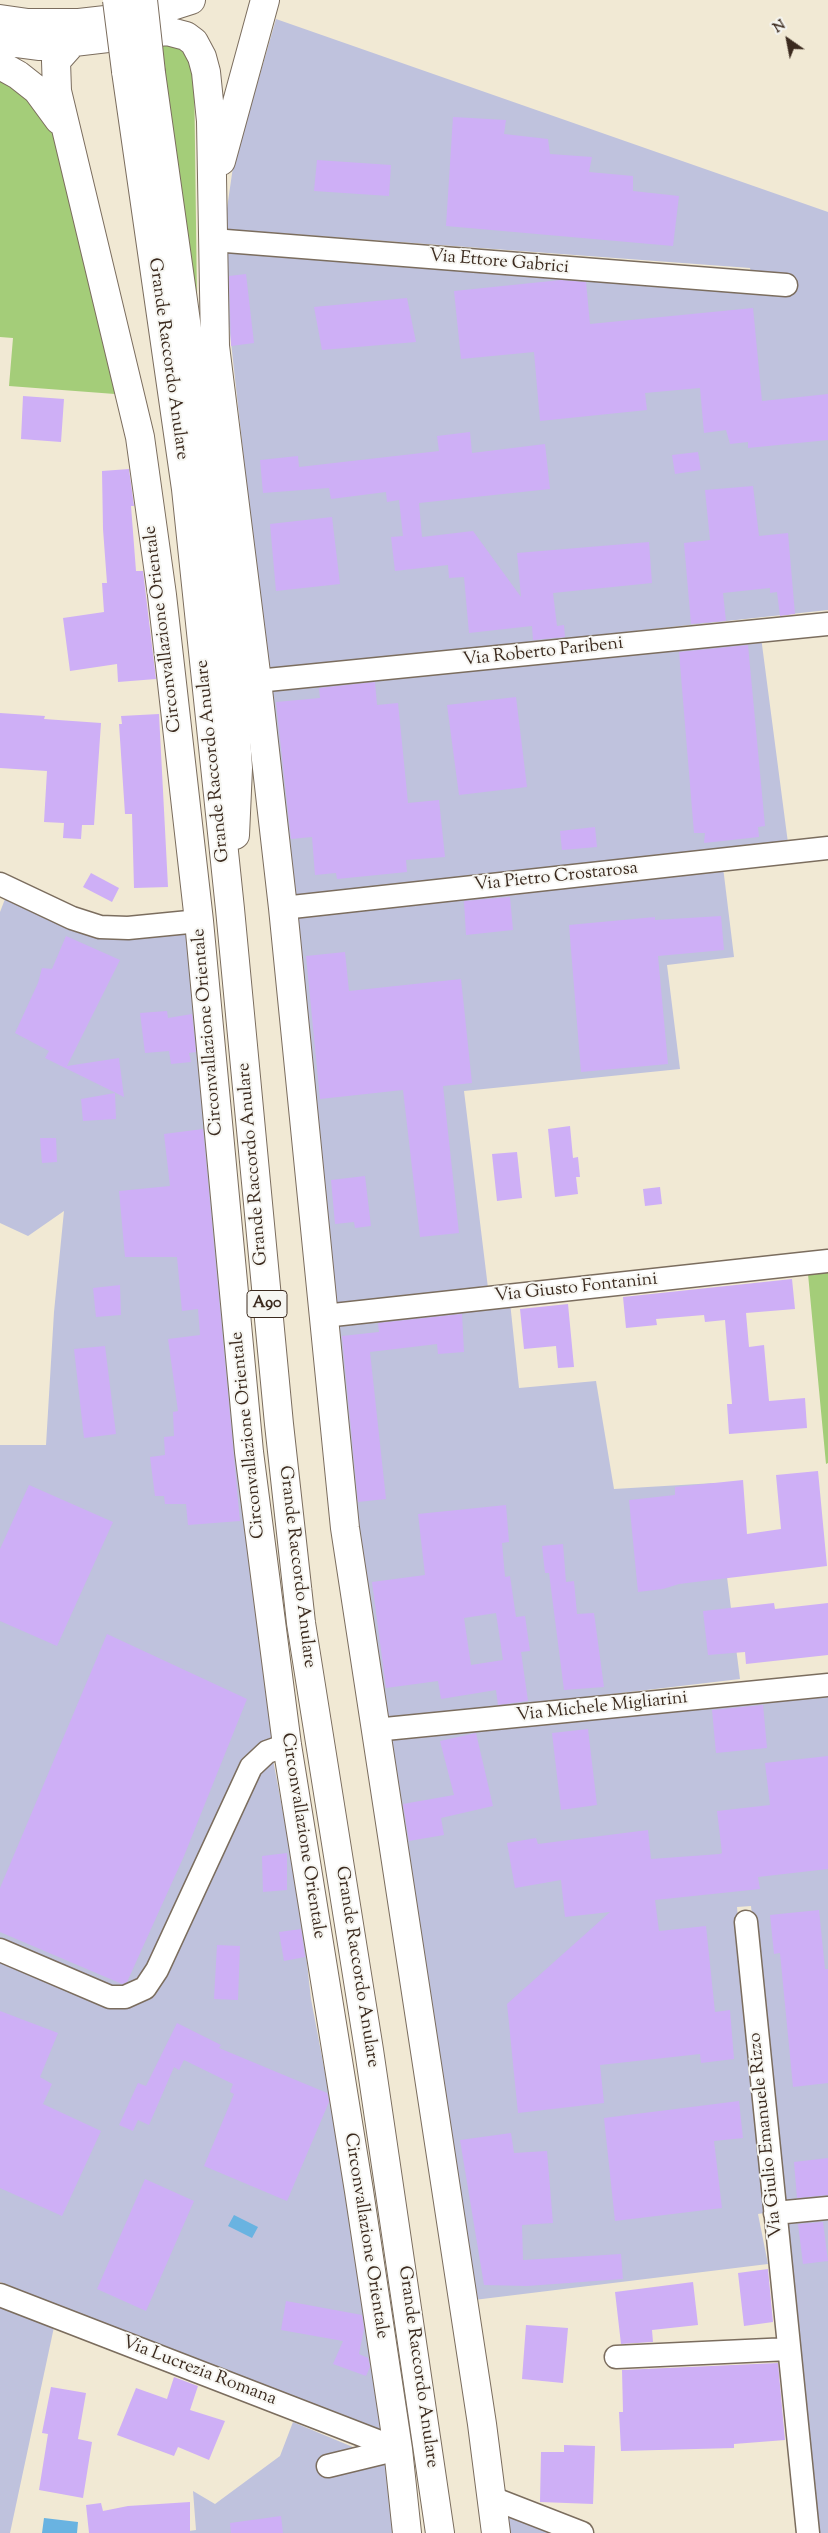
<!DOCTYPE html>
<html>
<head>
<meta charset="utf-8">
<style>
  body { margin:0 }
  #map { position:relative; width:828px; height:2533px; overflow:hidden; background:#f1e9d4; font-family:"Sorts Mill Goudy",serif }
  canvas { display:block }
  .north { position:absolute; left:763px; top:15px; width:50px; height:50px; -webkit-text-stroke:4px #f6f6f2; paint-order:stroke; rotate:327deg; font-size:14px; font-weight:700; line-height:20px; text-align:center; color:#3b2a1e }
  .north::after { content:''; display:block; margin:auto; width:18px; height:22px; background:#3b2a1e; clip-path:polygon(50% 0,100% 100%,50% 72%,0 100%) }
</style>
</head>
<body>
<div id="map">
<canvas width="828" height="2533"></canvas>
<div class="north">N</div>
</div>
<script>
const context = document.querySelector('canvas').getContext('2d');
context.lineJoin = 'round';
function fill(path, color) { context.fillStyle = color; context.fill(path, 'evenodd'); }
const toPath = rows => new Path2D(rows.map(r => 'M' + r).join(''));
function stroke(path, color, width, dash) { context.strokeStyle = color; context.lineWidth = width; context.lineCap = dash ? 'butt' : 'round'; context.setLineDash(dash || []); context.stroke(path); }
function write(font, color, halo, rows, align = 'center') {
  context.font = font + ' "Sorts Mill Goudy",serif'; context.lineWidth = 4; context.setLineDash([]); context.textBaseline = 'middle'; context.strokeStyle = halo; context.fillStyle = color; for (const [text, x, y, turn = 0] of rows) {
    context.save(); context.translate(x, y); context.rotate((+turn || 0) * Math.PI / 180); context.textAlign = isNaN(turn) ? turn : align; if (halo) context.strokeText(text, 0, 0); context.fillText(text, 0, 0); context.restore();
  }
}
fill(toPath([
  [276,19,828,212,828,610,267,671,221,251,757,293,750,268,224,229,233,167],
  [761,637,788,843,291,899,269,690],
  [723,867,734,957,667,965,680,1069,464,1091,488,1288,332,1306,289,913],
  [5,899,77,931,188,928,268,1691,274,1765,300,1901,311,1999,338,2141,382,2436,0,2282,0,1445,46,1445,54,1312,64,1211,28,1236,0,1223,0,912],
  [510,1302,519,1388,596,1381,614,1489,715,1483,740,1679,383,1721,331,1324],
  [828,1695,828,2201,782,2205,751,1906,737,1907,764,2213,758,2214,768,2264,474,2300,382,1736],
  [828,2218,828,2533,818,2533,783,2223],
  [0,2306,54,2327,10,2533,0,2533],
  [293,2422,391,2463,397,2533,174,2533,196,2530,193,2491,215,2504,280,2456],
  [507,2515,555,2533,508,2533]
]), '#bfc2dd');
fill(toPath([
  [158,42,182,48,194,68,197,301],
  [0,76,20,88,42,114,58,144,115,394,9,386,13,338,0,337],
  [828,1272,828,1463,826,1464,808,1274]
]), '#a4cd79');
fill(toPath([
  [234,2215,258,2227,252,2238,228,2226],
  [44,2518,78,2522,77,2533,42,2533]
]), '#69b3e1');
fill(toPath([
  [453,117,506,120,504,134,548,139,550,154,592,157,589,172,633,176,633,191,679,196,673,246,446,226],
  [317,160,391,165,389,196,314,191],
  [246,274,254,343,231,346,229,276],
  [561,280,586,282,590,324,753,308,762,401,828,394,828,440,748,448,748,442,730,444,726,430,704,433,700,388,645,393,647,410,540,421,534,352,461,359,454,291],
  [407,298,416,342,322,350,314,307],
  [23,396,64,399,61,442,21,439],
  [470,432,472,453,545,444,550,489,419,503,422,537,473,531,521,597,517,553,649,542,652,583,553,593,557,626,564,625,565,637,533,640,532,626,469,633,464,577,449,578,448,565,395,571,391,537,403,536,399,500,387,502,386,492,331,499,329,488,263,493,260,460,298,456,299,467,439,451,437,436],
  [698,452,701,470,675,474,672,455],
  [129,469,134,506,131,506,136,571,143,571,156,679,118,682,117,664,70,671,63,618,104,612,102,583,107,583,103,529,102,471],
  [753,486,759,536,788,533,795,614,780,616,777,592,770,593,770,588,723,593,726,621,691,624,684,543,710,540,705,490],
  [332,517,340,584,276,591,270,524],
  [748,645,765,826,758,827,759,837,704,843,705,833,694,833,679,652],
  [375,682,377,705,398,703,408,803,439,800,445,857,406,860,407,872,337,879,336,873,315,875,312,837,291,839,276,702,320,698,319,688],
  [516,697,527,787,459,795,447,705],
  [0,713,45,716,44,719,101,723,94,825,82,825,81,839,63,838,64,823,44,822,47,771,0,768],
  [159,714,168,887,134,888,132,814,125,814,119,724,122,724,121,716],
  [595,827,597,847,562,850,560,831],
  [91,873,119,888,112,902,83,887],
  [510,897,513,930,466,935,464,901],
  [721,916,724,950,658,956,668,1064,581,1072,569,925,655,917,655,920],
  [66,936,120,960,67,1066,119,1058,124,1097,45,1058,49,1051,15,1033,38,983,42,968,52,969],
  [345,952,349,991,461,979,472,1083,443,1086,459,1233,420,1237,403,1090,320,1099,306,956],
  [167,1011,168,1018,192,1014,196,1052,189,1053,191,1062,171,1064,169,1051,145,1053,140,1013],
  [115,1093,116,1119,83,1121,81,1099],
  [570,1126,573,1158,578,1157,580,1177,576,1177,578,1194,555,1197,548,1129],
  [203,1129,240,1521,188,1525,186,1504,165,1504,164,1496,155,1496,150,1457,165,1455,164,1437,174,1436,173,1412,178,1411,168,1339,200,1335,198,1309,182,1311,177,1257,125,1257,119,1191,170,1186,164,1134],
  [40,1138,56,1138,57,1162,42,1163],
  [517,1152,522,1198,497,1201,492,1154],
  [365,1176,371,1226,355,1228,354,1222,335,1224,331,1180],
  [660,1187,662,1204,645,1206,643,1189],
  [792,1279,795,1309,746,1313,749,1347,764,1345,769,1401,805,1398,807,1428,729,1434,727,1404,732,1404,725,1320,705,1322,704,1315,656,1319,657,1325,626,1328,623,1297],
  [120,1285,121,1315,96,1317,93,1288],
  [568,1304,574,1367,558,1368,556,1346,524,1349,520,1309],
  [462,1314,464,1352,438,1354,437,1344,370,1352,386,1499,358,1502,342,1336,379,1332,378,1323],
  [105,1346,116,1434,84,1438,74,1349],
  [818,1471,827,1566,679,1584,663,1589,638,1592,629,1500,675,1495,675,1487,743,1480,747,1534,781,1529,776,1475],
  [29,1485,113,1522,57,1646,0,1621,0,1549],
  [506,1505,509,1542,502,1543,505,1577,510,1576,516,1617,525,1616,530,1651,521,1652,528,1701,498,1705,496,1690,441,1699,438,1681,386,1688,372,1582,425,1575,418,1514],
  [496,1613,503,1660,471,1665,464,1618],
  [563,1544,566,1582,574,1581,577,1614,594,1613,604,1687,564,1690,549,1573,545,1573,542,1546],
  [774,1603,775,1609,828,1603,828,1655,746,1664,745,1652,708,1655,703,1611],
  [107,1634,247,1699,184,1856,127,1982,122,1984,0,1932,0,1888],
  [763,1705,767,1748,716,1753,712,1710],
  [588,1729,597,1805,561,1810,552,1733],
  [476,1733,493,1806,441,1818,444,1835,409,1841,403,1804,454,1795,440,1741],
  [828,1756,828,1869,758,1877,760,1889,655,1900,659,1931,706,1926,715,2012,730,2010,734,2059,701,2063,700,2054,600,2065,604,2103,518,2113,507,2004,610,1912,565,1917,561,1880,515,1888,507,1843,536,1838,538,1844,648,1830,651,1859,720,1854,722,1853,717,1811,770,1805,765,1763],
  [287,1853,287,1890,263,1892,262,1856],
  [819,1910,825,1969,828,1969,828,2083,793,2087,780,1953,774,1954,770,1915],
  [301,1929,305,1957,284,1961,279,1932],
  [217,1945,240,1946,238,2000,214,1999],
  [0,2011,58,2033,40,2077,52,2084,43,2104,101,2131,62,2216,0,2188],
  [177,2023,221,2045,219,2048,327,2093,329,2102,287,2201,204,2166,234,2094,230,2092,233,2084,184,2060,179,2070,174,2067,149,2125,138,2120,133,2131,119,2125,138,2083,146,2086],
  [739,2101,743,2138,714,2141,722,2208,615,2221,604,2118],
  [511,2133,514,2153,547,2151,553,2223,522,2225,523,2260,621,2254,623,2279,527,2286,484,2285,460,2140],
  [828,2158,828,2195,797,2198,794,2162],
  [145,2179,194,2201,146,2311,97,2289],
  [823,2222,828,2261,803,2264,798,2224],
  [768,2269,773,2322,744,2326,738,2273],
  [693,2282,698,2325,652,2330,653,2342,621,2344,615,2292],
  [286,2301,362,2315,364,2329,359,2354,368,2358,370,2367,366,2376,333,2364,343,2341,281,2330],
  [526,2325,568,2328,563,2383,522,2379],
  [778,2363,785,2440,734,2444,734,2448,621,2451,619,2412,623,2412,622,2370],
  [174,2377,198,2386,190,2410,225,2421,209,2460,178,2447,174,2456,117,2435,136,2388,167,2399],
  [51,2387,86,2393,78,2439,92,2442,83,2498,39,2490,48,2434,42,2433],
  [564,2445,595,2446,593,2504,540,2502,541,2452,564,2452],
  [190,2502,190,2533,89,2533,86,2505,101,2503,103,2511,128,2506],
  [281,2516,283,2533,231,2533,230,2523]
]), '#ceaff6');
const street = toPath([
  [213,240,786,285],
  [257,681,828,624],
  [0,884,72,918,100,927,128,928,199,921],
  [283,908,828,848],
  [324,1316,828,1261],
  [375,1730,828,1685],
  [746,1922,808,2533],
  [0,1950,110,1997,125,1997,145,1988,157,1970,251,1767,267,1752,287,1745],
  [775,2213,828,2208],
  [0,2295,398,2449],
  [616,2357,789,2349],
  [328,2466,398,2449],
  [492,2498,582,2533]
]);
const secondary = toPath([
  [0,19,28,23,79,23,141,16,191,0],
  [0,41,40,46,167,31,186,36,194,42,202,57,206,72,211,121,215,346,257,681,283,908,345,1528,482,2424,496,2533],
  [72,43,56,61,57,91,140,437,162,595,199,921,249,1452,287,1745,359,2191,398,2449,407,2533],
  [0,65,18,75,37,90,59,120],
  [221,161,265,0]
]);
const highway = toPath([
  [126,71,186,489,230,909,279,1424,301,1623,369,2050,440,2533],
  [151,73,198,407,234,704,238,768,235,835]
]);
stroke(street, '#7b6d5e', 25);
stroke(secondary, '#7b6d5e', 30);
stroke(highway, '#7b6d5e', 30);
stroke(street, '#fff', 22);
stroke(secondary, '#fff', 28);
stroke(highway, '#fff', 28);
const highwayBridge = toPath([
  [117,0,126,71],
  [143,0,151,73]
]);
stroke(highwayBridge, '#7b6d5e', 30, []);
stroke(highwayBridge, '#fff', 28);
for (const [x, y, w] of [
  [267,1304,40]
]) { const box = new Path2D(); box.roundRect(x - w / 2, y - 13.5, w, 27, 4); context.fillStyle = '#f6f6f2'; context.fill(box); stroke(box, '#3b2a1e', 1); }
write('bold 16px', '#3b2a1e', null, [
  ["A90",267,1304]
]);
write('18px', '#3b2a1e', '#f6f6f2', [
  ["Via Ettore Gabrici",499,263,5],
  ["Grande Raccordo Anulare",167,359,82],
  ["Circonvallazione Orientale",164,629,-97],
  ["Via Roberto Paribeni",543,653,-6],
  ["Grande Raccordo Anulare",214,761,-96],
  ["Via Pietro Crostarosa",556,878,-6],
  ["Circonvallazione Orientale",209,1032,-95],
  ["Grande Raccordo Anulare",254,1164,-95],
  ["Via Giusto Fontanini",576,1289,-6],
  ["Circonvallazione Orientale",249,1435,-96],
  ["Grande Raccordo Anulare",296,1567,83],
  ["Via Michele Migliarini",602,1708,-6],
  ["Circonvallazione Orientale",302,1836,81],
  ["Grande Raccordo Anulare",356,1967,81],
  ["Via Giulio Emanuele Rizzo",767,2135,-96],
  ["Circonvallazione Orientale",365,2236,81],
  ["Grande Raccordo Anulare",417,2367,82],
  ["Via Lucrezia Romana",199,2372,21]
]);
</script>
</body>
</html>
